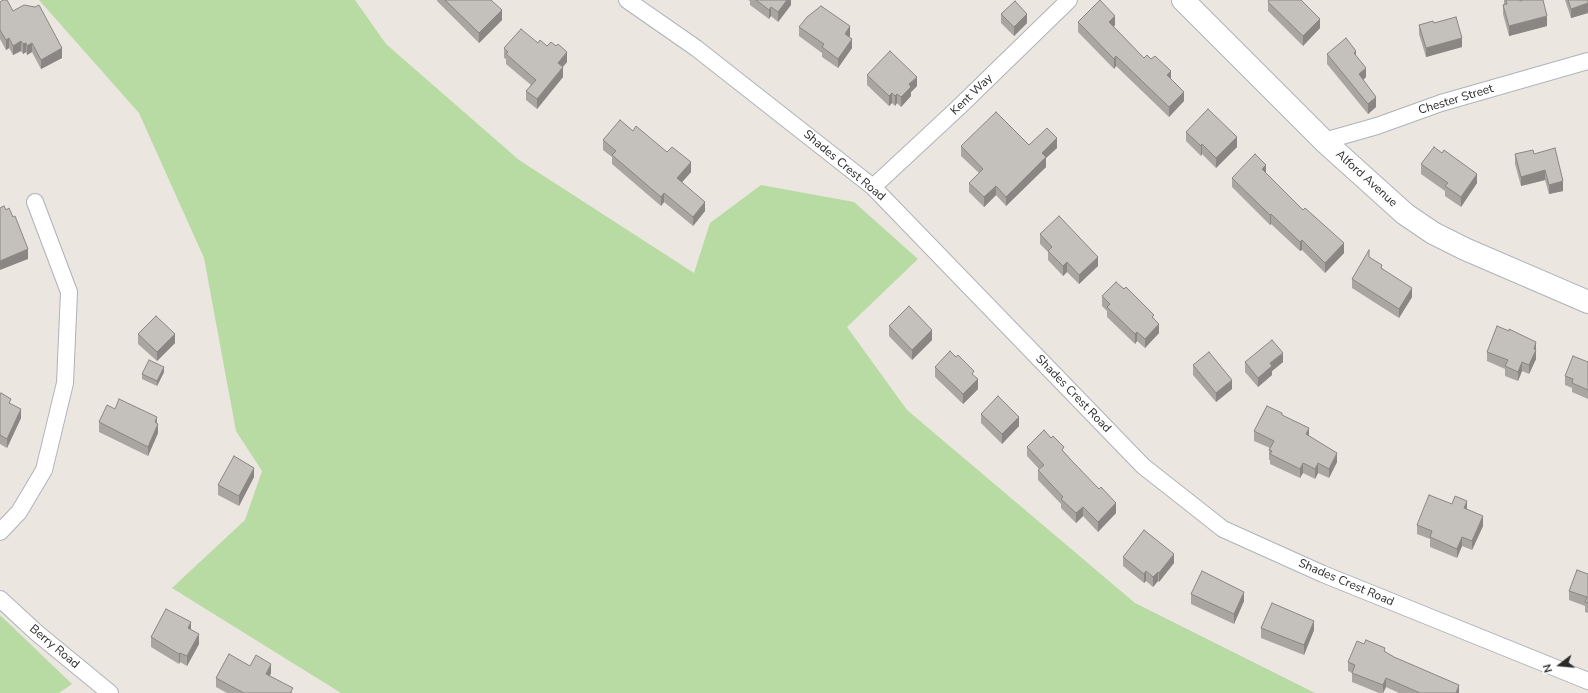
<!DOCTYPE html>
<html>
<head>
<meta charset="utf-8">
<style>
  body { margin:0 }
  #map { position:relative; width:1588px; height:693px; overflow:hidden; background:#ebe6e0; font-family:"Nunito Sans",sans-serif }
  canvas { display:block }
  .north { position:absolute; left:1540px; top:645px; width:40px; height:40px; -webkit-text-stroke:3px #fff; paint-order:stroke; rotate:254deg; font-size:11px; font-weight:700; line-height:16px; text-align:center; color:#2b2b2b }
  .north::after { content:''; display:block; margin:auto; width:14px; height:18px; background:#2b2b2b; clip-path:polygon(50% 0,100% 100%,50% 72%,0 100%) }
</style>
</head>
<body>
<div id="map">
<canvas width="1588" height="693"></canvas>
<div class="north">N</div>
</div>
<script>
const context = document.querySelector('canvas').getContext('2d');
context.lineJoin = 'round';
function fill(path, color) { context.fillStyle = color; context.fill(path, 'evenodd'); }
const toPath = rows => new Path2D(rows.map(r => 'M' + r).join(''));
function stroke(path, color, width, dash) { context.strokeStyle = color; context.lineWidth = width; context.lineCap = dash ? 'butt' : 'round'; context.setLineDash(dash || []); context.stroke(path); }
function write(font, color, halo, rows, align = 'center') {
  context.font = font + ' "Nunito Sans",sans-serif'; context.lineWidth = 3.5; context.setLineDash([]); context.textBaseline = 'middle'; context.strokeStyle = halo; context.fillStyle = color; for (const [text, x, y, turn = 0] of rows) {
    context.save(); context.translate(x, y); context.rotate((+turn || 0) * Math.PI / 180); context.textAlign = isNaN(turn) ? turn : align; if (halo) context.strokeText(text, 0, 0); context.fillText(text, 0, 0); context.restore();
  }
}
fill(toPath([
  [39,0,355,0,386,44,519,160,694,273,710,223,761,185,854,202,918,259,847,327,907,410,1135,603,1315,693,341,693,172,588,245,520,262,471,236,431,204,258,139,113],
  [0,615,72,684,59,693,0,693]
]), '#b7dba3');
const street = toPath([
  [627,0,696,48,873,187,1143,466,1223,529,1323,574,1588,681],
  [1324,141,1377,126,1441,103,1588,61],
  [873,187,958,108,1069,0],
  [0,532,19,512,44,470,65,383,69,292,35,202],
  [0,599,37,633,110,693]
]);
const secondary = toPath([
  [1183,0,1324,141,1405,214,1433,233,1465,249,1588,302]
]);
stroke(street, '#b0b2ba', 18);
stroke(secondary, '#b0b2ba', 24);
stroke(street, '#fff', 16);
stroke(secondary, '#fff', 22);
fill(toPath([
  [437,0,491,0,502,20,479,43,437,1],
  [748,0,791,0,791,5,778,22,771,16,769,19,750,5,750,1],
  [1504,0,1520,0,1520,1,1547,26,1509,36,1503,14,1503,5,1504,4],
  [1565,0,1588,0,1588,13,1571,18],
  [0,2,13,11,62,58,41,69,32,52,27,55,26,52,23,54,21,51,13,55,9,48,6,50,0,39],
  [1268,2,1320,28,1303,46,1268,11],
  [1001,14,1027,23,1014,36,1001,23],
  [1078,22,1115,25,1114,27,1144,58,1171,79,1184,101,1169,117,1116,66,1114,69,1078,32],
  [1434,23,1462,47,1426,57,1419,34,1419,25],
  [799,27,850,36,849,37,852,48,838,68,822,57,822,53,799,36],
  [538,43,567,62,563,67,563,77,537,109,526,100,526,91,531,85,506,64,506,59,504,58,504,48],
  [1327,54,1356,56,1366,77,1363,80,1376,107,1368,114,1327,64],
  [867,75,917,86,911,92,911,96,901,107,897,103,895,106,892,103,889,106,867,85],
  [633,131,667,152,691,172,682,182,705,211,693,226,664,202,661,206,612,164,612,157,603,150,603,140],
  [1186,132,1237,147,1216,168,1202,154,1201,156,1186,141],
  [1029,145,1057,148,1046,158,1046,167,1006,206,996,195,984,207,969,192,969,183,979,173,961,156,961,146],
  [1442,153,1477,183,1461,207,1445,196,1445,191,1421,174,1421,164],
  [1515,154,1534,154,1563,191,1549,194,1545,180,1521,186,1515,164],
  [1266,173,1344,253,1325,273,1302,250,1300,251,1271,224,1270,225,1232,187,1232,178],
  [1040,234,1098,266,1079,284,1067,272,1063,276,1048,260,1048,252,1040,244],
  [1369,257,1412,297,1399,318,1352,288,1352,279],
  [1102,296,1154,318,1159,333,1145,348,1137,341,1135,344,1107,317,1107,311,1102,306],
  [889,326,932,340,912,360,889,336],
  [138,334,175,343,157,361,138,344],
  [1487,352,1536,352,1536,359,1529,374,1522,371,1518,381,1505,376,1505,369,1487,361],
  [956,357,974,376,978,389,963,404,935,377,935,367],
  [1245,362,1283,362,1272,371,1272,375,1258,387,1245,372],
  [1588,362,1588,399,1572,392,1572,388,1565,385,1565,376],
  [1193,365,1232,389,1216,402,1193,375],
  [164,372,157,386,142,379,142,374],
  [0,395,11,404,21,418,7,448,0,444],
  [115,409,157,423,158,433,148,456,99,432,99,422],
  [981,414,1019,426,1002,444,981,423],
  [1282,416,1309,436,1337,462,1329,478,1318,473,1315,479,1303,473,1300,478,1270,464,1270,460,1269,460,1269,450,1270,448,1254,441,1254,431],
  [1027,447,1064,452,1116,513,1098,532,1083,516,1076,523,1061,508,1061,504,1038,480,1038,470,1039,469,1027,456],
  [254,477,239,506,218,495,218,485],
  [1452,504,1467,509,1483,526,1472,550,1462,546,1457,558,1430,547,1430,539,1417,534,1417,525],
  [1123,557,1174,563,1159,582,1158,581,1153,587,1146,581,1144,583,1123,566],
  [1588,574,1588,613,1585,612,1585,606,1569,600,1569,591],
  [1191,594,1244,601,1234,624,1191,604],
  [1261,628,1314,630,1304,655,1261,638],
  [191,630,199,644,187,666,180,662,179,664,151,647,151,637],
  [1385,652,1459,693,1399,693,1386,687,1383,693,1379,693,1352,682,1352,673,1348,671,1348,662],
  [250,666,271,673,270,676,293,693,227,693,216,687,216,678]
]), '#a9a5a1');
fill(toPath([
  [787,0,791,0,791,5,778,22,778,12],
  [1588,3,1588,13,1571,18,1571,9],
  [771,7,771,16,769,19,769,10],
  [502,10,502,20,479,43,479,33],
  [1027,14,1027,23,1014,36,1014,27],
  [1115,16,1115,25,1109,31,1109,22],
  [1547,16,1547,26,1509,36,1509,26],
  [1320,19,1320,28,1303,46,1303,36],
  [850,26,850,36,845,43,845,34],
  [9,38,9,48,6,50,6,40],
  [1462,38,1462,47,1426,57,1426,48],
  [852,39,852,48,838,68,838,59],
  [21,41,21,51,13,55,13,46],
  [26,43,26,52,23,54,23,44],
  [32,43,32,52,27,55,27,46],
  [62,48,62,58,41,69,41,60],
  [1356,51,1356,60,1354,53],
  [567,52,567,62,558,72,558,63],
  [1116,56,1116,66,1114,69,1114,59],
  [563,67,563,77,537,109,537,99],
  [1366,68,1366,77,1359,84,1359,74],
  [1171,71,1171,80,1167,75],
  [917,77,917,86,911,92,911,96,901,107,901,97,909,84],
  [1184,92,1184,101,1169,117,1169,107],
  [892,93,892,103,889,106,889,96],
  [897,94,897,103,895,106,895,96],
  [1376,97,1376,107,1368,114,1368,104],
  [1237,137,1237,147,1216,168,1216,158],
  [1057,138,1057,148,1046,158,1046,167,1006,206,1006,197,1042,153],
  [1202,144,1202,154,1201,156,1201,146],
  [691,162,691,172,677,188,677,178],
  [1266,165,1266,175,1262,169],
  [1545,170,1545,180,1521,186,1521,177],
  [1477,174,1477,183,1461,207,1461,197],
  [1563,181,1563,191,1549,194,1549,185],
  [996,186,996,195,984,207,984,197],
  [664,193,664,202,661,206,661,197],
  [705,202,705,211,693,226,693,217],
  [1271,214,1271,224,1270,225,1270,215],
  [1302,240,1302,250,1300,251,1300,242],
  [1344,243,1344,253,1325,273,1325,263],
  [28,249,28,259,0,270,0,261],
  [1098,257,1098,266,1079,284,1079,275],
  [1067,262,1067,272,1063,276,1063,266],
  [1412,288,1412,297,1399,318,1399,309],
  [1159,324,1159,333,1145,348,1145,339],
  [932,330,932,340,912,360,912,350],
  [1137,332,1137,341,1135,344,1135,334],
  [175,334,175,343,157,361,157,352],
  [1536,342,1536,359,1529,374,1529,365],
  [1283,353,1283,362,1272,371,1272,375,1258,387,1258,378,1270,363],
  [1522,362,1522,371,1518,381,1518,372],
  [164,367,164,372,157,386,157,381],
  [978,379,978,389,963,404,963,394],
  [1232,380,1232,389,1216,402,1216,393],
  [21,409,21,418,7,448,7,439],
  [157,417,157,427,158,424,158,433,148,456,148,447,155,422],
  [1019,417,1019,426,1002,444,1002,434],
  [1309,428,1309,438,1306,434],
  [1337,453,1337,462,1329,478,1329,469],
  [1303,463,1303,473,1300,478,1300,469],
  [1318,463,1318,473,1315,479,1315,469],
  [254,468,254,477,239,506,239,496],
  [1467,501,1467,511,1464,508],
  [1116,503,1116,513,1098,532,1098,522],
  [1083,507,1083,516,1076,523,1076,513],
  [1483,516,1483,526,1472,550,1472,541],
  [1462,537,1462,546,1457,558,1457,549],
  [1174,554,1174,563,1159,582,1159,573],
  [1146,571,1146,581,1144,583,1144,574],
  [1158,572,1158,581,1153,587,1153,577],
  [1244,592,1244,601,1234,624,1234,614],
  [1314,621,1314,630,1304,655,1304,645],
  [191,622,191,631,188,628],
  [199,634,199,644,187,666,187,656],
  [180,653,180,662,179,664,179,654],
  [271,664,271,673,266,683,266,674],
  [1386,678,1386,687,1383,693,1383,685],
  [1459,685,1459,693,1456,693]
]), '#898683');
const building = toPath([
  [3,0,7,0,13,11,24,5,35,7,39,5,62,48,41,60,32,43,27,46,26,43,23,44,21,41,13,46,9,38,6,40,0,30,0,2,3,0],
  [445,0,491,0,502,10,479,33,445,0],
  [756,0,787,0,778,12,771,7,769,10,756,0],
  [1100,0,1115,16,1109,22,1144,58,1147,55,1151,59,1155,56,1171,71,1167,75,1184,92,1169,107,1116,56,1114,59,1078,22,1100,0],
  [1269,0,1301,0,1320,19,1303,36,1268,2,1269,0],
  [1506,0,1520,0,1520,1,1523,0,1543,0,1547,16,1509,26,1503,5,1507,4,1506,0],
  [1568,0,1588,0,1588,3,1571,9,1568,0],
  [1015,1,1027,14,1014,27,1001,14,1015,1],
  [821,6,850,26,845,34,852,39,838,59,822,47,824,44,799,27,807,17,821,6],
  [1456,17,1462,38,1426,48,1419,25,1433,21,1434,23,1456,17],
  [521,29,538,43,540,40,547,46,551,42,556,46,558,44,567,52,558,63,563,67,537,99,526,91,536,80,506,54,508,52,504,48,521,29],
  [1346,38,1356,51,1354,53,1366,68,1359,74,1376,97,1368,104,1327,54,1346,38],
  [890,51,917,77,909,84,911,87,901,97,897,94,895,96,892,93,889,96,867,75,890,51],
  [1208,109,1237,137,1216,158,1202,144,1201,146,1186,132,1208,109],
  [996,112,1029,145,1047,128,1057,138,1042,153,1046,157,1006,197,996,186,984,197,969,183,983,169,961,146,996,112],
  [620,120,633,131,636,126,667,152,672,147,691,162,677,178,705,202,693,217,664,193,661,197,612,155,616,151,603,140,620,120],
  [1434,147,1442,153,1444,150,1477,174,1461,197,1445,186,1448,183,1421,164,1434,147],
  [1555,148,1563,181,1549,185,1545,170,1521,177,1515,154,1533,150,1534,154,1555,148],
  [1255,154,1266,165,1262,169,1303,210,1305,208,1344,243,1325,263,1302,240,1300,242,1271,214,1270,215,1232,178,1255,154],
  [4,206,6,210,9,208,13,217,15,216,28,249,0,261,0,208,4,206],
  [1059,216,1098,257,1079,275,1067,262,1063,266,1048,251,1052,247,1040,234,1059,216],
  [1369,250,1369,257,1382,265,1381,268,1412,288,1399,309,1352,279,1369,250],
  [1116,282,1124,289,1126,287,1154,315,1152,317,1159,324,1145,339,1137,332,1135,334,1107,307,1110,304,1102,296,1116,282],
  [909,306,932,330,912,350,889,326,909,306],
  [156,316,175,334,157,352,138,334,156,316],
  [1497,326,1509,331,1509,329,1536,342,1534,349,1536,350,1529,365,1522,362,1518,372,1505,366,1508,360,1487,352,1497,326],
  [1272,340,1283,353,1270,363,1272,366,1258,378,1245,362,1272,340],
  [950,351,956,357,958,355,974,371,972,374,978,379,963,394,935,367,950,351],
  [1209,352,1232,380,1216,393,1193,365,1209,352],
  [1573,356,1588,362,1588,390,1572,383,1573,379,1565,376,1573,356],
  [149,360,164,367,157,381,142,374,149,360],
  [1,393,11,399,9,403,21,409,7,439,0,435,0,395,1,393],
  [998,396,1019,417,1002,434,981,414,998,396],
  [119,399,157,417,155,422,158,424,148,447,99,422,107,405,115,409,119,399],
  [1267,406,1282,413,1282,415,1309,428,1306,434,1337,453,1329,469,1318,463,1315,469,1303,463,1300,469,1270,454,1272,451,1269,450,1274,441,1254,431,1267,406],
  [1044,430,1051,438,1053,436,1064,447,1062,450,1072,461,1099,489,1101,487,1116,503,1098,522,1083,507,1076,513,1061,499,1063,497,1038,470,1044,465,1027,447,1044,430],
  [234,456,254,468,239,496,218,485,234,456],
  [1429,495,1452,504,1455,496,1467,501,1464,508,1483,516,1472,541,1462,537,1457,549,1430,537,1432,531,1417,525,1429,495],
  [1144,530,1174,554,1159,573,1158,572,1153,577,1146,571,1144,574,1123,557,1144,530],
  [1577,570,1588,574,1588,603,1585,602,1587,597,1569,591,1577,570],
  [1202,571,1244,592,1234,614,1191,594,1202,571],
  [1272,603,1314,621,1304,645,1261,628,1272,603],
  [166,609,191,622,188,628,199,634,187,656,180,653,179,654,151,637,166,609],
  [1366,640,1385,648,1384,651,1394,657,1459,685,1456,693,1420,693,1386,678,1383,685,1352,673,1355,665,1348,662,1357,641,1364,644,1366,640],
  [229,654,250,666,256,655,271,664,266,674,293,688,290,693,244,693,216,678,229,654]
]);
fill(building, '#c4c0bb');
stroke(building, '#898683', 1);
write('12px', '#2b2b2b', '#fff', [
  ["Kent Way",972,95,-44],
  ["Chester Street",1456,100,-17],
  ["Shades Crest Road",844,166,40],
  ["Alford Avenue",1366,179,42],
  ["Shades Crest Road",1073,394,46],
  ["Shades Crest Road",1346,583,23],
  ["Berry Road",54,647,40]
]);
</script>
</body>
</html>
